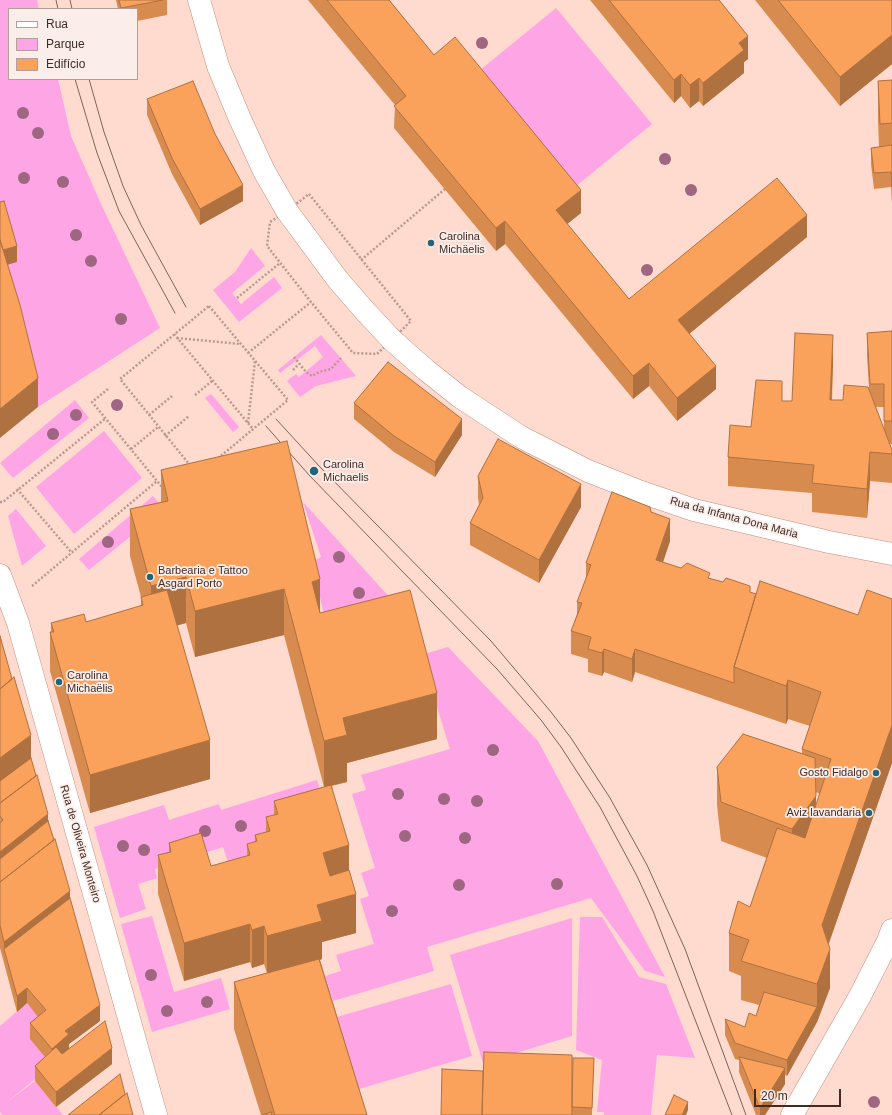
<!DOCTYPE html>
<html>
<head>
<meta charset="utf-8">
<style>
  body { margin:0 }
  #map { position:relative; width:892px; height:1115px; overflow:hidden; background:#ffdacf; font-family:Arial,sans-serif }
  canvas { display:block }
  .legend { position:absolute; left:8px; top:8px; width:130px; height:72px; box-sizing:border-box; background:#faedea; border:1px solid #b09f9b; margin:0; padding:5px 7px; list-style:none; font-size:12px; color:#422b24 }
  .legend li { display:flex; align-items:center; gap:8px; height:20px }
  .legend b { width:20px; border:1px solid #b09f9b }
  .scale { position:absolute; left:754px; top:1089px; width:87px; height:18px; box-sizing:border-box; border:2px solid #422b24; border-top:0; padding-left:5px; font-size:12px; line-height:14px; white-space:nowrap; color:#422b24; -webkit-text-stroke:3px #faedea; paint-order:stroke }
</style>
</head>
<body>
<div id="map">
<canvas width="892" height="1115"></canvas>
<ul class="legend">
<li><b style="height:5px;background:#fff"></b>Rua</li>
<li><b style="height:11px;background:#fea5e6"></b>Parque</li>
<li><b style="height:11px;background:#faa25c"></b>Edifício</li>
</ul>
<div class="scale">20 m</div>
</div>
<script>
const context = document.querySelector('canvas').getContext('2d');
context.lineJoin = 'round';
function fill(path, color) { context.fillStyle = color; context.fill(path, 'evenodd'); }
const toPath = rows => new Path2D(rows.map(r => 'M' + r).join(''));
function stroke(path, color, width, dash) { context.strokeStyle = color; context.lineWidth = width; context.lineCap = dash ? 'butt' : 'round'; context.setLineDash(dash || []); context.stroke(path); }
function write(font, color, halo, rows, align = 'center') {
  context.font = font + ' Arial,sans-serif'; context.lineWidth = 3.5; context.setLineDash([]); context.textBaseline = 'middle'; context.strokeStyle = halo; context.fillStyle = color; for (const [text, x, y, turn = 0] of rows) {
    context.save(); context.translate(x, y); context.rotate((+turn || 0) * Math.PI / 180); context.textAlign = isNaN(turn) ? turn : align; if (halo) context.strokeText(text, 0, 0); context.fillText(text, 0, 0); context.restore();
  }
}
fill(toPath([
  [0,0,37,0,39,9,9,9,9,79,58,79,71,136,102,206,160,328,38,407,6,287,0,218],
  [556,8,652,124,575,187,479,71],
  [251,248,265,266,232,293,241,304,274,277,282,288,239,322,213,290,235,272],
  [321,335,356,376,316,386,300,397,287,381,296,374,299,377,323,357,315,346,280,373,278,370],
  [211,394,239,427,233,432,205,398],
  [75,400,89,418,13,478,0,463],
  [104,431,142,478,74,534,36,487],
  [153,496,164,509,89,570,79,559],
  [303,502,413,623,327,628,312,562,321,557],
  [16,509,46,546,22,566,8,516],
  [448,647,538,741,665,977,645,971,591,898,427,947,434,971,333,1001,325,976,341,971,336,955,374,944,360,899,369,896,361,873,375,868,352,794,366,790,361,775,450,749,421,655],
  [317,780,326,809,274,844,233,878,223,847,155,869,157,878,138,884,146,909,120,918,94,827,164,805,169,820,219,804,221,810],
  [152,916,174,992,221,978,230,1009,152,1032,121,924],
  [580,917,602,917,639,977,666,984,695,1058,657,1055,651,1115,604,1115,604,1112,597,1112,602,1060,576,1050],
  [572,918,572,1036,483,1063,450,955],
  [451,984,472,1056,352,1091,330,1019],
  [27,1003,46,1026,52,1065,7,1102,35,1081,63,1115,2,1115,0,1112,0,1026]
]), '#fea5e6');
const minor = toPath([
  [199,0,218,66,240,119,264,171,287,211,338,280,365,311,392,340,426,370,460,397,521,437,588,471,641,492,694,510,829,542,892,554],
  [792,1115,860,996,888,941,892,930]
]);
const tertiary = toPath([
  [0,575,18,623,156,1115]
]);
stroke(minor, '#c58d7c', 23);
stroke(tertiary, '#c58d7c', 23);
stroke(toPath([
  [309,194,411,321,377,354,353,353,311,302,267,246,270,222,287,211,309,194],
  [361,260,445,189],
  [237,298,280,263],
  [209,306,288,400,198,475,120,379,209,306],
  [174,334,253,429],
  [177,338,240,344],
  [248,353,311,302],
  [294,357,306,372,312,376,319,372,331,369,341,358],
  [293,370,299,364],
  [108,389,92,402,162,487],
  [195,395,212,381],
  [149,415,172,396],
  [248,423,255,361],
  [165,436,189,416],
  [131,449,158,427],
  [17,489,72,553],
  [0,502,3,502,106,418],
  [32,586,157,481]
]), '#b99990', 2.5, [2, 2]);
stroke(minor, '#fff', 22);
stroke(tertiary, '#fff', 22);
stroke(toPath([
  [56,0,58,9],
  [70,0,72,9],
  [75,79,97,153,119,211,175,313],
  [89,79,104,132,123,186,141,225,186,307],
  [276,419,320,467,491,641,551,712,571,738,610,798,647,865,685,949,746,1115],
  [266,426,309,475,497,669,541,720,561,747,600,807,637,876,653,911,732,1115]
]), '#7e635b', 1);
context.fillStyle = '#9e6681';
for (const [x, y] of [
  [482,43],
  [23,113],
  [38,133],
  [665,159],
  [24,178],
  [63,182],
  [691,190],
  [76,235],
  [91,261],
  [647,270],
  [121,319],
  [117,405],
  [76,415],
  [53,434],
  [108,542],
  [339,557],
  [359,593],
  [493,750],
  [398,794],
  [444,799],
  [477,801],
  [241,826],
  [205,831],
  [405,836],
  [465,838],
  [123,846],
  [144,850],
  [557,884],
  [459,885],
  [392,911],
  [151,975],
  [207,1002],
  [167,1011],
  [874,1102]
]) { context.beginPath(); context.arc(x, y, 6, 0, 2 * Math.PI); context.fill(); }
fill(toPath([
  [116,0,167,0,167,15,137,21,137,9,118,9],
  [308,0,389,0,434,55,581,213,567,224,629,299,807,237,689,334,716,389,677,421,649,386,633,399,505,244,496,251,394,128,395,105],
  [590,0,719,0,748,59,744,62,744,73,703,106,699,101,690,108,681,96,674,103],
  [755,0,892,0,892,64,840,106],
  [892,80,892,203,891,187,874,189,871,164,871,148,879,147,878,120,878,81],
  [147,99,243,201,200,225,172,174,147,115],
  [892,331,892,444,890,444,892,450,892,483,870,481,867,518,812,512,812,493,728,486,728,457,751,427,782,401,792,401,833,364,832,400,843,400,869,387,867,356,867,333],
  [876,407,884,407,884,430],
  [354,403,462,435,435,477,394,452,354,419],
  [161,470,320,612,320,613,437,739,347,763,347,782,332,786,349,871,356,933,322,942,322,959,320,960,367,1115,261,1115,234,1029,234,982,267,973,264,964,252,968,250,962,184,981,158,894,158,855,169,852,169,843,211,866,247,856,247,844,255,842,255,835,266,832,266,817,274,815,274,801,324,787,284,635,195,657,186,623,177,625,210,779,90,813,50,671,50,632,51,632,51,623,86,622,141,606,141,597,130,556,130,509,161,502],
  [478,476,581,507,539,583,470,545,470,523,479,505,478,498],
  [651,512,670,541,663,562,750,592,892,763,828,945,830,988,817,1022,787,1076,785,1075,785,1084,765,1115,756,1115,739,1072,739,1060,735,1059,725,1035,725,1019,745,1027,756,1016,759,1005,741,1000,741,976,729,971,729,933,750,907,767,858,721,841,717,805,717,767,802,753,802,749,810,726,788,719,786,724,635,672,632,682,604,672,602,676,588,672,588,659,571,654,571,631,577,614,577,602,586,578,586,563],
  [816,792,820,794,816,806],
  [0,636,31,758,70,898,100,1021,69,1044,69,1049,112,1064,56,1107,35,1081,35,1066,45,1057,30,1039,30,1023,38,1017,27,1003,17,1012,0,948],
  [594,1058,592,1115,572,1115,483,1071,572,1106]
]), '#d78b4f');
fill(toPath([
  [892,35,892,64,840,106,840,77],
  [748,36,748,59,744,62,744,73,703,106,703,83,739,43],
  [681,74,681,96,674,103,674,80],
  [699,78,699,101,690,108,690,85],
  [243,185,243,201,200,225,200,209],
  [581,190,581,213,556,233,556,210],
  [807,215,807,237,678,343,678,320],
  [505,221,505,244,496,251,496,228],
  [17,246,17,262,0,267,0,251],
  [833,335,833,364,830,429,830,400],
  [649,363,649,386,633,399,633,376],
  [716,366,716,389,677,421,677,398],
  [38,378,38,407,0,438,0,409],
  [462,419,462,435,435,477,435,462],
  [870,452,870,481,867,518,867,489],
  [581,484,581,507,539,583,539,560],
  [670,519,670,541,656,583,656,560],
  [186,577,186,623,151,633,151,586],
  [320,579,320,626,312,582],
  [284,589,284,635,195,657,195,611],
  [604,649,604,672,602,676,602,653],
  [635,649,635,672,632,682,632,659],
  [788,680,788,719,786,724,786,686],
  [437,693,437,739,347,763,347,782,324,787,324,741,343,718],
  [892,725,892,763,822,963,822,925],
  [31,735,31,774,0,797,0,758],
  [210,740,210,779,90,813,90,775],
  [816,796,816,834,792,867,792,829],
  [48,814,48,837,0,875,0,852],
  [349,845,349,884,323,891,323,853],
  [70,891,70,914,4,949,4,942],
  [356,894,356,933,322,942,322,959,267,975,267,936,317,905],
  [250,924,250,962,184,981,184,943],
  [264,926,264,964,252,968,252,930],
  [830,949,830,988,817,1022,817,984],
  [27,988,27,1003,17,1012,17,996],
  [100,1005,100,1021,69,1044,69,1050,52,1065,52,1049,65,1031],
  [817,1007,817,1022,787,1076,787,1060],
  [112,1048,112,1064,56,1107,56,1092],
  [785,1068,785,1084,765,1115,760,1115,760,1108],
  [688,1102,688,1110,686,1115,682,1115]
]), '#af7140');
const building = toPath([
  [119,0,163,0,121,8,119,0],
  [327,0,389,0,434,55,455,37,581,190,556,210,629,299,777,178,807,215,678,320,716,366,677,398,649,363,633,376,505,221,496,228,394,106,406,96,327,0],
  [609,0,719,0,748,36,739,43,744,50,703,83,699,78,690,85,681,74,674,80,609,0],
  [778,0,892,0,892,35,840,77,778,0],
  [892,80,892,123,880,124,878,81,892,80],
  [193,81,215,134,243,185,200,209,172,158,147,99,193,81],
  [892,145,892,187,891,172,874,173,871,148,892,145],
  [4,201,17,246,3,250,0,240,0,202,4,201],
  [0,240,20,305,38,378,0,409,0,240],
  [892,331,892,421,884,421,884,384,870,384,867,333,892,331],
  [795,333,833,335,830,400,843,400,844,385,868,387,892,450,892,454,870,452,867,489,812,483,814,465,728,457,730,425,751,427,756,380,782,381,782,401,792,401,795,333],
  [388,362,462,419,435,462,394,436,354,403,388,362],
  [498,439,581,484,539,560,470,523,483,498,478,476,498,439],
  [287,441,320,579,312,582,320,613,410,590,437,693,343,718,347,735,324,741,284,589,195,611,186,577,151,586,130,509,168,501,161,470,287,441],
  [612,492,650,507,651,512,670,519,656,560,681,568,687,563,710,573,708,578,723,582,726,578,750,586,750,592,756,594,734,667,734,683,635,649,632,659,604,649,602,653,588,649,591,637,571,631,582,603,577,602,591,565,586,563,612,492],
  [760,581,858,615,867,590,892,599,892,725,822,925,830,949,817,984,741,961,749,940,729,933,738,901,750,907,777,828,805,838,831,759,802,749,821,692,788,680,786,686,734,667,760,581],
  [167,590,210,740,90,775,50,632,54,632,51,623,84,614,86,622,143,605,141,597,167,590],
  [0,636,12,679,0,689,0,636],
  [14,677,31,735,0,758,0,689,14,677],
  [743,734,815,758,816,796,792,829,721,802,717,767,743,734],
  [31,758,36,776,0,803,0,781,31,758],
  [37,775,48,814,0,852,0,823,3,820,0,816,0,803,37,775],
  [331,785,349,845,323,853,330,876,349,870,356,894,317,905,322,921,267,936,264,926,252,930,250,924,184,943,158,855,171,852,169,843,201,833,211,866,250,855,247,844,257,841,255,835,270,831,266,817,278,814,274,801,331,785],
  [48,821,54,840,0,882,0,859,48,821],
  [55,839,70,891,4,942,0,925,0,882,55,839],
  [70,898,100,1005,65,1031,69,1034,52,1049,30,1023,46,1010,27,988,17,996,4,949,70,898],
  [319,959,367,1115,275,1115,262,1072,234,982,319,959],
  [764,992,817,1007,787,1060,735,1043,725,1019,745,1027,749,1013,756,1016,764,992],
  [105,1021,112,1048,56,1092,35,1066,56,1047,62,1054,105,1021],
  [484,1052,572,1055,572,1115,482,1115,484,1052],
  [739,1057,785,1068,760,1108,739,1057],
  [573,1058,594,1058,592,1108,572,1107,573,1058],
  [442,1069,483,1071,482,1115,441,1115,442,1069],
  [120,1074,125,1094,99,1115,68,1115,120,1074],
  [127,1093,133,1115,99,1115,127,1093],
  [674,1095,688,1102,682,1115,665,1115,674,1095],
  [271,1112,272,1115,262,1115,271,1112]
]);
fill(building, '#faa25c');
stroke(building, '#af7140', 1);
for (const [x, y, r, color] of [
  [431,243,4,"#216677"],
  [314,471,5,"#216677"],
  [150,577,4,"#216677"],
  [59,682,4,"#216677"],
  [876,773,4,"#216677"],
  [869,813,4,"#216677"]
]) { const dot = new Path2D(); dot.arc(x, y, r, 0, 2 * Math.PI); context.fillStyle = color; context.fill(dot); stroke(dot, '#faedea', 1.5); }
write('11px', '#422b24', '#faedea', [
  ["Carolina",439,237],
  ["Michäelis",439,250],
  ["Carolina",323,465],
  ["Michaelis",323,478],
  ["Barbearia e Tattoo",158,571],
  ["Asgard Porto",158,584],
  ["Carolina",67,676],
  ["Michaëlis",67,689],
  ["Gosto Fidalgo",868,773,"right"],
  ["Aviz lavandaria",861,813,"right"]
], 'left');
write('11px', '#422b24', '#faedea', [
  ["Rua da Infanta Dona Maria",734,518,15],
  ["Rua de Oliveira Monteiro",80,844,74]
]);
</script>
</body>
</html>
